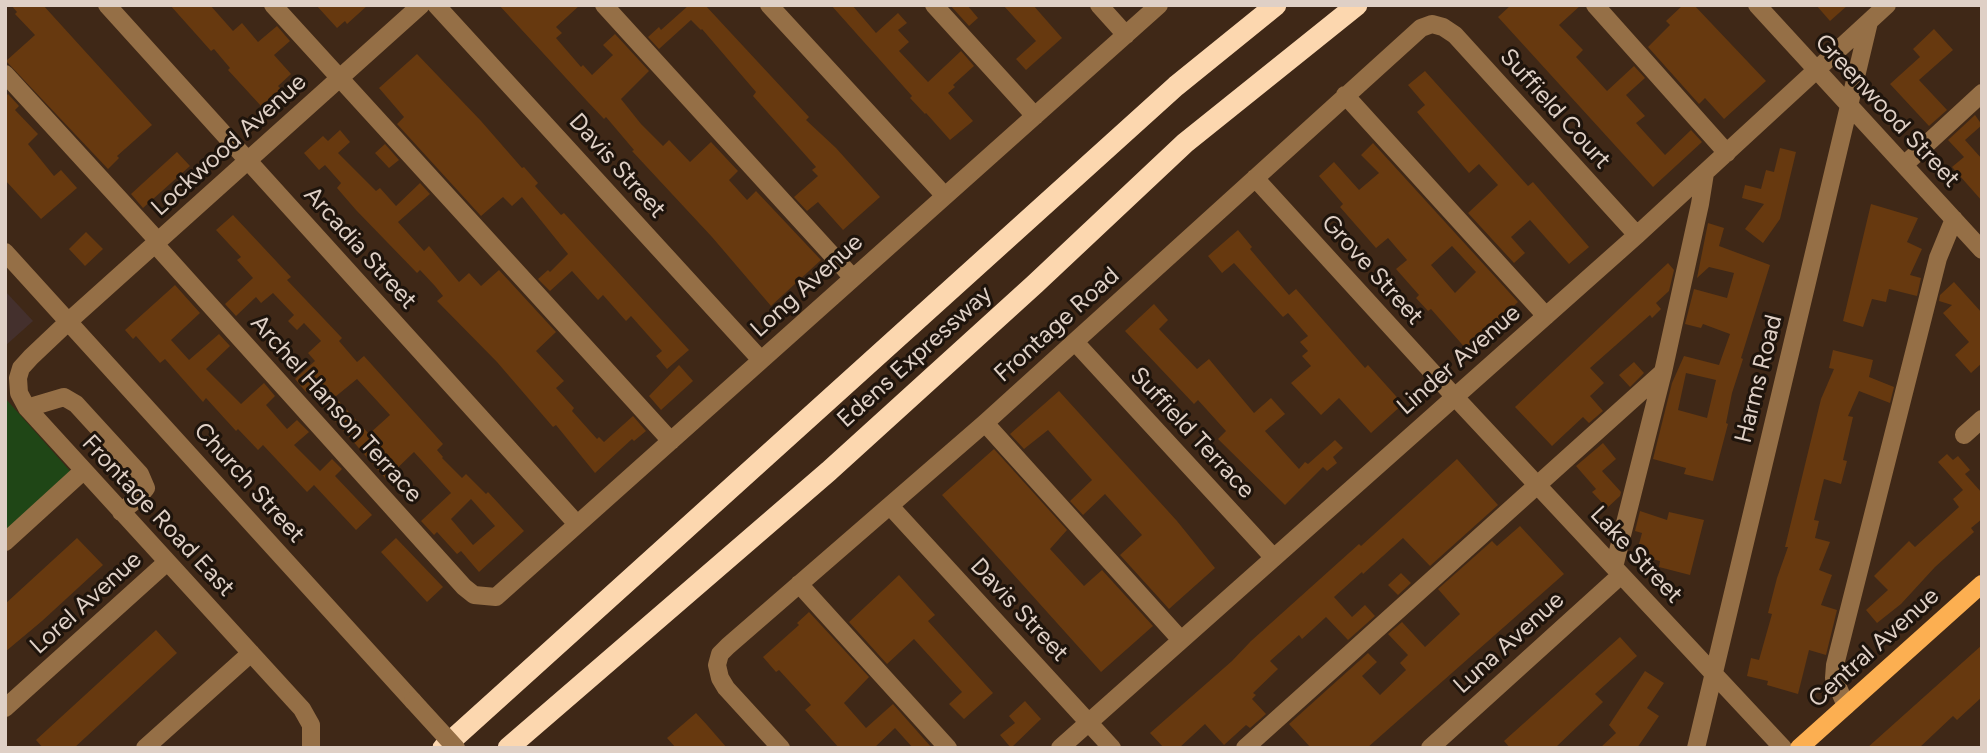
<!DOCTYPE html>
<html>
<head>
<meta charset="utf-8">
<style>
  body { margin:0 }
  #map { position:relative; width:1987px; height:753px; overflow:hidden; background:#3f2817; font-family:Figtree,sans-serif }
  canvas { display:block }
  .frame { position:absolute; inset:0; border:7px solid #dfd0c6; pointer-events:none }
</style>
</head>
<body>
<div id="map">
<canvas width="1987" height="753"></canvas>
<div class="frame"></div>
</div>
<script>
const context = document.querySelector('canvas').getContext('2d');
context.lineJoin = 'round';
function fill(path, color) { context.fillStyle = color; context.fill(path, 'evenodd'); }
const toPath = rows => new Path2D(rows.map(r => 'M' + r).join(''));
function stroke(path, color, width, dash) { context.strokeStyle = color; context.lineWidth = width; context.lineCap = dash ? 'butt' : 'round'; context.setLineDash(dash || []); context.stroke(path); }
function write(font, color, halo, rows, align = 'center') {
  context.font = font + ' Figtree,sans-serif'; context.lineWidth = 6; context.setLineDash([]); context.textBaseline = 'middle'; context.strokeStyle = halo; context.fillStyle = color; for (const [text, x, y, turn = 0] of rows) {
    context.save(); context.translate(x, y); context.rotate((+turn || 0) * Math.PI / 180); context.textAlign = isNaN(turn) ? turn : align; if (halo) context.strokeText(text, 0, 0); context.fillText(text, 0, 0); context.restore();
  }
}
fill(toPath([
  [5,291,33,321,5,346]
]), '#44302d');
fill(toPath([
  [5,398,72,473,5,534]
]), '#1f4616');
fill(toPath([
  [11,5,43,5,152,125,117,156,119,158,108,169,6,61,35,35,15,14,17,12],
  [170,5,210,5,233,31,242,23,258,42,277,26,290,41,274,55,291,74,278,86,281,89,261,106,228,70,230,68,214,49,211,51],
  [316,5,368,5,347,24,345,21,337,28],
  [499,5,580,5,556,27,562,33,556,38,581,67,583,65,592,75,613,55,603,45,615,34,649,71,621,99,641,124,663,146,669,140,690,162,711,142,738,171,729,180,747,200,756,191,821,260,771,306,712,237,632,151,634,150,606,117,604,119,587,101],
  [689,5,705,5,809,117,806,120,836,148,880,197,843,230,818,202,807,211,794,197,818,176,812,170,816,167,753,96,756,92,702,29,701,30,691,20,659,49,648,37,659,27,661,30],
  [831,5,852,5,876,33,898,13,907,23,898,30,909,42,899,51,928,82,961,51,974,66,953,85,955,87,948,93,973,121,950,140,926,113,925,114,910,98,912,96],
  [950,5,967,5,978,18,969,26],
  [1003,5,1033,5,1062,38,1026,70,1016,59,1036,41],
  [1511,5,1581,5,1559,25,1583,50,1576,57,1607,91,1634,66,1645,78,1626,95,1645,116,1636,123,1665,155,1691,130,1702,142,1653,187,1498,17],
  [1683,5,1694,5,1766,81,1724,119,1705,98,1699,104,1648,47,1670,25,1666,21],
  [1816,5,1848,5,1830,21],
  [1934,29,1953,50,1919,80,1947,110,1929,126,1890,84,1920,57,1913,49],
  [417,54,481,121,522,168,524,167,538,183,535,186,561,215,564,213,689,350,667,369,656,356,662,351,631,316,626,321,603,295,598,300,572,271,550,291,538,279,548,270,550,272,568,254,522,197,512,206,503,197,481,216,397,124,404,117,379,88],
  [1425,71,1528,186,1533,182,1589,247,1569,264,1530,220,1511,237,1525,253,1514,263,1468,213,1498,185,1479,164,1469,173,1417,112,1425,105,1408,85],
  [8,94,19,106,15,110,38,134,28,144,54,176,61,170,77,188,41,219,5,180,5,97],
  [1975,115,1982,125,1965,140,1982,159,1982,201,1952,167,1964,157,1948,140],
  [340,130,350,142,338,153,376,191,380,188,396,206,420,183,430,194,398,222,424,251,429,246,459,282,469,273,481,286,499,270,556,332,536,351,564,381,556,388,574,408,572,411,597,439,599,437,604,442,633,416,646,431,634,441,632,439,595,473,556,425,553,427,497,362,437,301,443,296,435,286,420,270,417,273,356,210,337,188,341,183,325,165,319,170,304,153,323,136,328,141],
  [1373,143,1518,302,1467,350,1431,309,1428,311,1416,298,1419,295,1396,269,1407,260,1388,238,1376,248,1340,207,1343,204,1319,176,1334,162,1359,190,1379,173,1361,155],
  [1452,246,1476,272,1455,293,1431,265],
  [385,144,399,160,389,168,375,153],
  [1780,148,1796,152,1780,219,1763,243,1745,229,1764,204,1742,198,1745,185,1761,189,1766,170,1774,172],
  [177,152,190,166,143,208,131,194],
  [1871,204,1918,218,1907,242,1922,249,1910,275,1921,278,1917,296,1889,289,1886,302,1872,299,1863,327,1843,321],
  [233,215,291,277,287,280,342,338,339,341,357,362,364,356,443,444,437,450,443,457,442,458,462,478,466,474,486,494,488,492,524,531,479,572,461,551,457,554,437,532,434,535,421,521,451,493,414,452,386,479,308,390,306,392,295,379,315,361,308,353,321,341,304,323,297,330,288,321,294,315,273,293,261,303,256,297,236,316,225,304,253,278,237,260,241,257,216,230],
  [357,379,390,415,369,434,335,397],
  [471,499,495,526,473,545,451,519],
  [1708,223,1724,228,1719,246,1770,265,1741,358,1743,359,1732,393,1726,423,1728,424,1713,481,1684,474,1686,468,1653,459,1672,383,1684,356,1719,365,1730,334,1703,324,1701,328,1685,324,1694,289,1727,298,1734,273,1709,267,1697,278],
  [1686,373,1716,380,1707,418,1678,410],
  [1238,230,1252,247,1250,249,1289,295,1296,289,1365,368,1368,365,1403,404,1371,433,1339,398,1321,415,1291,383,1311,366,1302,356,1308,351,1300,342,1308,336,1288,313,1283,317,1234,263,1222,273,1208,256],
  [86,232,103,249,85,266,69,249],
  [1668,263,1674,270,1669,291,1656,303,1661,309,1652,318,1650,315,1590,368,1604,383,1590,396,1603,411,1589,423,1583,417,1552,446,1515,407],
  [1954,282,1982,313,1982,363,1971,373,1955,355,1969,342,1943,313,1952,305,1939,301,1940,295],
  [175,285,200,313,171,340,189,360,219,334,230,346,206,369,241,404,264,383,275,396,266,405,287,429,297,420,309,432,294,445,320,471,332,459,342,469,335,476,372,515,356,530,314,485,307,492,263,445,258,450,238,429,236,431,206,398,203,402,165,359,160,363,136,336,133,339,125,330],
  [1154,304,1168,320,1159,329,1197,369,1209,359,1254,413,1271,398,1285,414,1265,431,1299,469,1305,462,1308,464,1335,440,1343,448,1333,457,1337,463,1327,471,1323,467,1285,505,1218,439,1226,431,1198,400,1194,404,1125,331],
  [1833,350,1873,360,1869,377,1894,387,1890,403,1859,391,1848,416,1853,417,1843,460,1847,461,1841,484,1824,479,1814,520,1819,521,1815,538,1830,542,1819,570,1832,575,1821,605,1837,610,1826,655,1809,650,1798,694,1767,685,1768,681,1747,676,1751,658,1759,660,1772,614,1768,613,1777,578,1788,547,1785,547,1821,399,1834,369,1829,368],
  [1634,362,1644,373,1630,387,1619,375],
  [679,365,693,381,661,410,649,396],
  [1059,391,1177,521,1215,568,1169,609,1120,555,1142,535,1105,494,1083,515,1070,501,1092,480,1048,430,1024,449,1010,434],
  [1603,443,1616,459,1602,471,1621,492,1620,496,1607,508,1592,492,1596,489,1576,466],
  [994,449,1067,530,1050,549,1084,586,1102,570,1153,626,1101,672,942,495],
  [1947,454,1953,460,1958,456,1970,470,1965,474,1982,493,1982,519,1971,528,1974,532,1935,567,1901,604,1877,623,1866,610,1888,590,1874,576,1909,541,1915,547,1959,507,1953,499,1963,490,1938,462],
  [1457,459,1498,505,1430,566,1403,538,1363,574,1362,572,1334,597,1352,617,1365,605,1375,616,1348,640,1326,617,1302,639,1299,635,1270,661,1278,669,1253,693,1256,695,1252,699,1266,714,1250,728,1246,725,1224,745,1205,724,1179,748,1164,748,1150,733,1232,661,1251,641,1359,544,1361,546],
  [1640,511,1667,520,1669,512,1704,520,1690,575,1659,567,1660,561,1636,555,1642,533,1635,531],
  [1520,526,1564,574,1367,748,1311,748,1289,724,1368,653,1377,662,1362,676,1380,695,1406,670,1400,663,1408,655,1388,634,1402,622,1425,647,1460,614,1438,589,1492,541,1497,546],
  [77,538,103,565,42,621,5,652,5,604],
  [396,538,443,587,427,602,381,552],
  [1401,573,1411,583,1398,595,1388,585],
  [899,575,935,615,928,621,993,693,964,719,949,704,962,692,914,639,887,664,849,622],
  [809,612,869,677,844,703,866,728,893,704,932,748,913,748,895,728,874,748,839,748,815,721,805,710,811,705,779,670,776,672,763,657,799,625,797,623],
  [156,630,177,653,74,748,43,748,36,740],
  [1620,637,1637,656,1595,694,1603,702,1555,748,1510,748,1504,741],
  [1982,645,1982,697,1957,720,1953,716,1919,748,1867,748],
  [1645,671,1664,683,1647,708,1659,716,1637,748,1600,748,1616,733,1609,725],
  [1025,701,1041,719,1011,748,1000,735,1015,723,1009,716],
  [696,713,707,725,727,748,676,748,667,738]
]), '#67390f');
stroke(toPath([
  [107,5,577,524],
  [273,5,671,441],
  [436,5,761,360],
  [604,5,853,278],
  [769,5,945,196],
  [934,5,1035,116],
  [1099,5,1126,35],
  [1595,5,1727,153],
  [1757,5,1982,250],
  [5,74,158,241],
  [1345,95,1546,316],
  [1904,165,1982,93],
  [1255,178,1454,396,1783,748],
  [155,244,464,587,474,595,496,597,1159,5],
  [5,252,413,701],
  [1075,342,1274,558],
  [27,408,64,397,76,404,140,474,146,488,137,499,121,512],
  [985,423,1181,640],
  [1964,435,1982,419],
  [890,506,1112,748],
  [5,542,83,471],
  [1614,567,1663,372,1700,204,1705,173],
  [799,584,948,748],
  [1846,706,1834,678,1835,665,1938,258,1954,219],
  [5,708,167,562],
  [145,748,251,653],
  [311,748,311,725,302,709,27,408,19,393,18,378,21,368,31,357,69,321,421,5],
  [781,748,726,688,720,678,717,665,720,654,728,646,985,423,1421,28,1432,24,1443,27,1455,35,1637,235],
  [1060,748,1637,235,1887,5],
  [1245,748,1663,372],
  [1430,748,1621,575],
  [1696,748,1869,22]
]), '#956f46', 18);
stroke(toPath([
  [1799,748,1982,584]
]), '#fcaf51', 18);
stroke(toPath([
  [443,748,1176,86,1276,5],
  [508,748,829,471,1035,284,1185,143,1357,5]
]), '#fcd7af', 21);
stroke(toPath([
  [413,701,456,748]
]), '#956f46', 18);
write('24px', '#dfd0c6', '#1e140c', [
  ["Suffield Court",1555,109,48],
  ["Greenwood Street",1887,111,47],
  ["Lockwood Avenue",229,145,-42],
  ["Davis Street",617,166,48],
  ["Arcadia Street",360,248,48],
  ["Grove Street",1372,270,48],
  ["Long Avenue",807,286,-42],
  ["Frontage Road",1057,325,-42],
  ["Edens Expressway",915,357,-42],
  ["Linder Avenue",1459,360,-41],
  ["Harms Road",1759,379,-76],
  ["Archel Hanson Terrace",336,409,48],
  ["Suffield Terrace",1192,433,47],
  ["Church Street",249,483,48],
  ["Frontage Road East",158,516,47],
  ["Lake Street",1636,555,47],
  ["Lorel Avenue",86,603,-42],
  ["Davis Street",1019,610,47],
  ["Luna Avenue",1509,643,-42],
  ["Central Avenue",1874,648,-42]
]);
</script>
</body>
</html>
